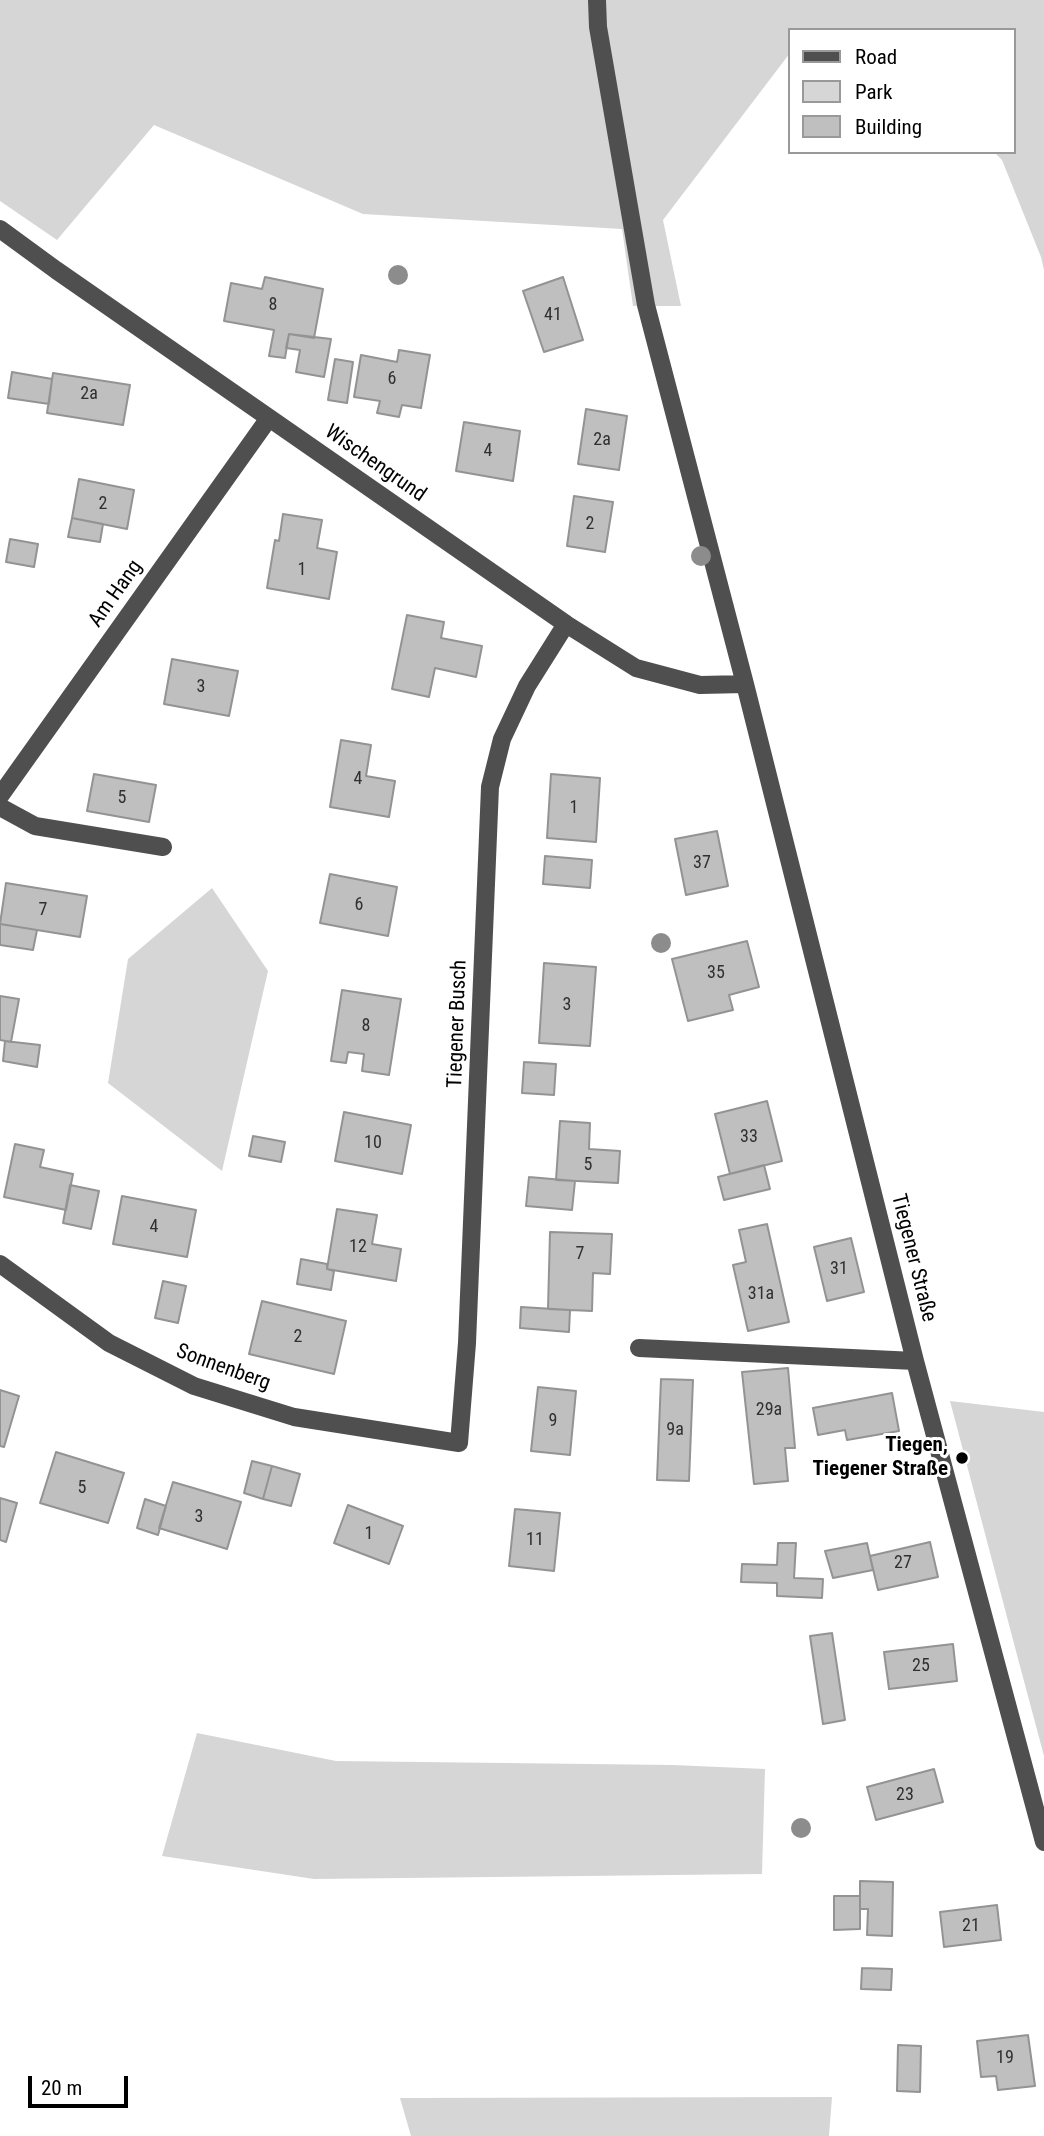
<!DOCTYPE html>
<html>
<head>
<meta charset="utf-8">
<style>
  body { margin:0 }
  #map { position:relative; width:1044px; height:2136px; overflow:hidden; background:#fff; font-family:"Roboto Condensed",sans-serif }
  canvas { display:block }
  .legend { position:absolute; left:788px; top:28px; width:228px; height:126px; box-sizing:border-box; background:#fff; border:2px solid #999; margin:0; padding:9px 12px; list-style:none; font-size:21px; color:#000 }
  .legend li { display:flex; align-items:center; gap:14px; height:35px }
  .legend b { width:35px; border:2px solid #999 }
  .scale { position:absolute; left:28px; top:2076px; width:100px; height:32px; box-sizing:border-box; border:4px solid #000; border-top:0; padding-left:9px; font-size:21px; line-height:24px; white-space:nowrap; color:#000; -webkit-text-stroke:5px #fff; paint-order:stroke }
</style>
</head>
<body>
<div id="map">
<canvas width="1044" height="2136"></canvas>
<ul class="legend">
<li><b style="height:9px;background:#4f4f4f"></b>Road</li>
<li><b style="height:19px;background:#d6d6d6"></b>Park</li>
<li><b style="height:19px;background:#bfbfbf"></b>Building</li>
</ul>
<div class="scale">20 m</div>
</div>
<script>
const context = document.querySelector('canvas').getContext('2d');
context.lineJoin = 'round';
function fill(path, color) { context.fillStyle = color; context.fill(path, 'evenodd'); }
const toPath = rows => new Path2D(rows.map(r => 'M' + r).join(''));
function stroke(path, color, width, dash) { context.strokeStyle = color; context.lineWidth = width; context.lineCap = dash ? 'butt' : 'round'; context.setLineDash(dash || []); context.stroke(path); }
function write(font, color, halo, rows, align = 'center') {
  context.font = font + ' "Roboto Condensed",sans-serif'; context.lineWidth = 6; context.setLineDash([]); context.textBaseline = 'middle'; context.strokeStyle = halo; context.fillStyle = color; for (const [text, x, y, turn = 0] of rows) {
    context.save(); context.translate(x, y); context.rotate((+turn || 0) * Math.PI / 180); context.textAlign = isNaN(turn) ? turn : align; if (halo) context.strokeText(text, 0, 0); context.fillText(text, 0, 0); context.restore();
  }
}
fill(toPath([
  [0,0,1044,0,1044,270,1041,257,1002,160,994,152,1014,152,1014,30,790,30,790,53,663,220,681,306,633,306,622,229,363,214,154,125,57,240,0,201],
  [212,888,268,971,222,1171,108,1083,128,959],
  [950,1401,1044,1412,1044,1756,1017,1655],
  [197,1733,336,1761,673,1765,765,1769,762,1874,314,1879,162,1856],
  [832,2097,829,2136,411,2136,400,2098]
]), '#d6d6d6');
const building = toPath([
  [265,277,323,289,314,338,289,334,285,358,269,356,274,330,224,321,231,283,262,289,265,277],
  [563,277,583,340,544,352,523,291,563,277],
  [289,334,331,339,324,377,296,372,300,350,286,348,289,334],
  [399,350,430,355,421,408,402,405,399,417,377,413,380,401,354,397,361,355,397,362,399,350],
  [335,359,353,362,347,403,328,400,335,359],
  [12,372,52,379,49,404,8,398,12,372],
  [53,373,130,385,123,425,47,413,53,373],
  [586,409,627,416,619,470,578,464,586,409],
  [464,422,520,431,513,481,456,471,464,422],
  [79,479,134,490,127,529,72,518,79,479],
  [574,496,613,502,605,552,567,546,574,496],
  [283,514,322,520,317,548,337,552,329,599,267,588,275,540,279,541,283,514],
  [72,518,103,524,100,542,68,537,72,518],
  [10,539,38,544,34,567,6,562,10,539],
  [407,615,444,622,441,638,482,646,476,677,435,668,429,697,392,689,407,615],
  [172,659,238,671,229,716,164,704,172,659],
  [341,740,371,745,366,776,395,781,389,817,330,807,341,740],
  [94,774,156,785,149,822,87,811,94,774],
  [551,774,600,778,596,842,547,838,551,774],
  [717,831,728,886,686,895,675,839,717,831],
  [545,856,592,860,590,888,543,884,545,856],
  [330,874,397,887,388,936,320,923,330,874],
  [6,883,87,896,80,937,0,924,6,883],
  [0,924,37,930,33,950,0,945,0,924],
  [747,941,759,987,729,995,733,1010,688,1021,672,959,747,941],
  [544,963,596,967,590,1046,539,1043,544,963],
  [342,990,401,999,389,1075,362,1071,364,1054,348,1052,346,1063,331,1061,342,990],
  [0,996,19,999,11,1042,0,1040,0,996],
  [5,1041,40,1045,37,1067,3,1061,5,1041],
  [524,1062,556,1064,554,1095,522,1093,524,1062],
  [767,1101,782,1161,730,1174,715,1114,767,1101],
  [344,1112,411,1125,402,1174,335,1161,344,1112],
  [560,1121,590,1123,589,1149,620,1151,618,1183,556,1180,560,1121],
  [253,1136,285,1142,281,1162,249,1156,253,1136],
  [15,1144,44,1150,40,1167,73,1174,66,1210,4,1197,15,1144],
  [764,1165,770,1189,724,1200,718,1177,764,1165],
  [529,1177,575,1181,572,1210,526,1206,529,1177],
  [70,1185,99,1191,91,1229,63,1223,70,1185],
  [122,1196,196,1210,187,1257,113,1244,122,1196],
  [337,1209,377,1215,372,1244,401,1249,396,1281,327,1269,337,1209],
  [767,1224,789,1322,748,1331,733,1265,746,1262,739,1230,767,1224],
  [550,1232,612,1234,610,1274,593,1273,592,1311,548,1309,550,1232],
  [851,1238,864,1292,827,1301,814,1247,851,1238],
  [301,1259,327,1264,327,1269,334,1271,331,1290,297,1284,301,1259],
  [163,1281,186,1286,178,1323,155,1318,163,1281],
  [262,1301,346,1321,334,1374,249,1354,262,1301],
  [521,1307,570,1310,569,1332,520,1328,521,1307],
  [788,1368,795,1448,785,1448,788,1481,754,1484,742,1372,788,1368],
  [661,1379,693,1380,689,1481,657,1480,661,1379],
  [538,1387,576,1391,570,1455,531,1451,538,1387],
  [0,1390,19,1396,4,1447,0,1446,0,1390],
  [892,1393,899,1431,847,1440,845,1430,818,1435,813,1408,892,1393],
  [56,1452,124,1473,108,1523,40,1503,56,1452],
  [252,1461,272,1466,263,1499,244,1493,252,1461],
  [272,1466,300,1474,291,1506,263,1499,272,1466],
  [173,1482,241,1502,227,1549,159,1528,173,1482],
  [0,1498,17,1503,6,1542,0,1540,0,1498],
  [145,1499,166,1506,158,1535,137,1528,145,1499],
  [348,1505,403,1526,389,1564,334,1543,348,1505],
  [515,1509,560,1513,554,1571,509,1566,515,1509],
  [930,1542,938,1577,878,1590,870,1556,930,1542],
  [778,1543,796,1543,794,1578,823,1579,822,1598,777,1596,777,1583,741,1582,742,1564,777,1565,778,1543],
  [867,1543,873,1570,833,1578,825,1551,867,1543],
  [832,1633,845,1720,823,1724,810,1636,832,1633],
  [953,1644,957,1681,889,1689,884,1652,953,1644],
  [934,1769,943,1802,876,1820,867,1787,934,1769],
  [860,1881,893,1882,892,1936,867,1935,868,1909,860,1909,860,1881],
  [834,1896,860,1896,860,1929,834,1930,834,1896],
  [997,1905,1001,1940,944,1947,940,1912,997,1905],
  [862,1968,892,1969,891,1990,861,1989,862,1968],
  [1028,2035,1035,2086,998,2090,996,2076,981,2077,977,2041,1028,2035],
  [898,2045,921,2046,920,2092,897,2091,898,2045]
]);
fill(building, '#bfbfbf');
stroke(building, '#939393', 2);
stroke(toPath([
  [597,0,598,27,646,305,745,684,915,1361,1044,1842],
  [0,229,56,270,566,624,636,668,700,685,745,684],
  [0,796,269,418],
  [0,807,35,826,163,847],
  [0,1264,109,1343,194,1386,294,1417,459,1443,467,1343,490,787,502,739,527,686,566,624],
  [639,1348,915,1361]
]), '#4f4f4f', 18);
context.fillStyle = '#8c8c8c';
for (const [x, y] of [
  [398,275],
  [701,556],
  [661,943],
  [801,1828]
]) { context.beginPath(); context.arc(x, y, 10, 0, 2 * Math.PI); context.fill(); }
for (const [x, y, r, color] of [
  [962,1458,7,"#000"]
]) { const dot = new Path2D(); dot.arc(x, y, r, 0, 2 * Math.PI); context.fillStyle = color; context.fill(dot); stroke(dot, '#fff', 2.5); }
write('18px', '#303030', null, [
  ["8",273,305],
  ["41",553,315],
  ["6",392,379],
  ["2a",89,394],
  ["2a",602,440],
  ["4",488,451],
  ["2",103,504],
  ["2",590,524],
  ["1",302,570],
  ["3",201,687],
  ["4",358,779],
  ["5",122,798],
  ["1",574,808],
  ["37",702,863],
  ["6",359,905],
  ["7",43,910],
  ["35",716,973],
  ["3",567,1005],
  ["8",366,1026],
  ["33",749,1137],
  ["10",373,1143],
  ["5",588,1165],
  ["4",154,1227],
  ["12",358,1247],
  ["7",580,1254],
  ["31",839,1269],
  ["31a",761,1294],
  ["2",298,1337],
  ["29a",769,1410],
  ["9",553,1421],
  ["9a",675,1430],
  ["5",82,1488],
  ["3",199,1517],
  ["1",369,1534],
  ["11",535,1540],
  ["27",903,1563],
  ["25",921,1666],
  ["23",905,1795],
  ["21",971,1926],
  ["19",1005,2058]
]);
write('21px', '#000', '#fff', [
  ["Wischengrund",375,464,35],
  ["Am Hang",116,594,-55],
  ["Tiegener Busch",458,1024,-88],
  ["Tiegener Straße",913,1258,76],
  ["Sonnenberg",223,1368,20]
]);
write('bold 21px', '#000', '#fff', [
  ["Tiegen,",948,1446],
  ["Tiegener Straße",948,1470]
], 'right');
</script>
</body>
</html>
